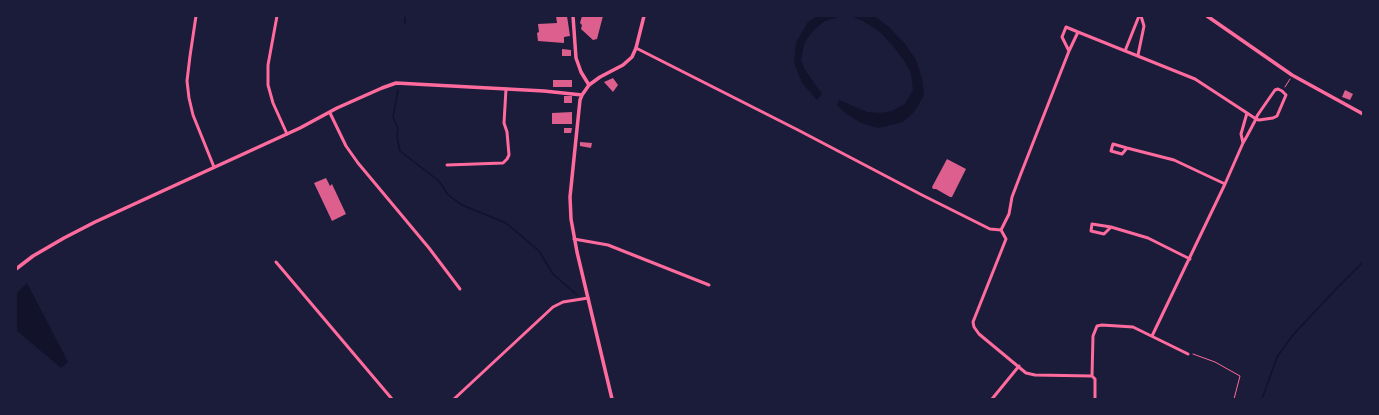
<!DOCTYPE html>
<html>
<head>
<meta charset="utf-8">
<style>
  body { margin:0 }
  #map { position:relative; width:1379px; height:415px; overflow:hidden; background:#1b1b3a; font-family:Lato,sans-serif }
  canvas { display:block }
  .frame { position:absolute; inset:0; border:17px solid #1b1b3a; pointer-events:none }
</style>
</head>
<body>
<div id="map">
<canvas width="1379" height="415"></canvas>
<div class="frame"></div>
</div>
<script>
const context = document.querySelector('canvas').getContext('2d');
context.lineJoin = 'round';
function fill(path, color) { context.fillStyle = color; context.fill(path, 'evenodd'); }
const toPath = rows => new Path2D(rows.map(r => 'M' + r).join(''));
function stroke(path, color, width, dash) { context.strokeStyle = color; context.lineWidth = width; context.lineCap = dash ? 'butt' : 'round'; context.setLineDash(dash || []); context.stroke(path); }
fill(toPath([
  [817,16,842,16,825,21,815,29,806,40,803,49,801,60,805,70,822,94,817,100,802,83,794,63,796,43,808,22],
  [851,16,874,16,889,27,905,44,916,60,922,78,924,95,915,111,903,122,878,128,861,123,845,113,837,105,839,100,867,112,880,113,892,111,905,104,913,90,911,73,905,62,893,46,881,33,863,21],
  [27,283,68,362,61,368,16,330,16,294]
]), '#12122b');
stroke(toPath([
  [405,24,405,16],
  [398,90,393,117,398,128,397,137,400,151,439,181,448,195,462,205,506,223,539,251,553,274,577,295],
  [1262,399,1277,357,1292,336,1335,290,1363,262]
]), '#12122b', 1.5);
fill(toPath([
  [556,16,567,16,570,36,564,37,564,43,538,41,537,33,539,32,538,24,557,23],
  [582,16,603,16,597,39,593,40,581,29,582,25,580,23],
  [562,49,571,50,571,56,562,56],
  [613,78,618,85,613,92,604,82],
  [553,80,572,80,572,87,553,87],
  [1345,90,1353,94,1350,100,1342,97],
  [564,96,572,96,572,103,564,103],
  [572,112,572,124,552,124,552,113],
  [564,128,572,128,571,133,564,133],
  [580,142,592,143,591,148,580,146],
  [947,159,966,169,952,197,950,197,936,189,933,189,932,187],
  [326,178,330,186,332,184,346,214,332,221,314,183]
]), '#dd5f8e');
stroke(toPath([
  [1285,87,1290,79],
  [1193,354,1215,362,1240,376,1234,399]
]), '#ff6b9d', 1);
stroke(toPath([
  [196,16,190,56,187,81,189,98,193,115,214,167],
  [277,16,268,65,268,85,273,103,287,134],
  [636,48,798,130,922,195,990,229,1001,230],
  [1069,51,1062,37,1066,27,1078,32],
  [1125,51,1139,16],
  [1138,55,1144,26,1141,16],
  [330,113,346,146,358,163,429,248,460,289],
  [1243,143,1241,134,1247,113],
  [1127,148,1113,144,1111,151,1122,154,1127,148,1174,160,1225,184],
  [447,165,503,163,507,159,509,155,507,132,504,123,506,89],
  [1111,227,1092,224,1091,231,1104,234,1111,227,1148,238,1190,259],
  [1001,230,1009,214,1012,197,1020,176,1069,51,1078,32,1195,79,1247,113,1256,119,1259,120,1273,118,1277,116,1286,95,1282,91,1278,89,1275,90,1259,113,1257,116,1256,119,1247,136,1243,143,1225,184,1152,336],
  [1001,230,1006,239,973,322,974,327,979,334,1026,373,1035,375,1092,376,1093,336,1097,326,1102,325,1133,327,1188,354],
  [574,239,608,245,709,285],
  [276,262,392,399],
  [1092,376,1095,379,1095,399],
  [454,399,553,307,563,302,588,298],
  [992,399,1019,366]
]), '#ff6b9d', 3);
stroke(toPath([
  [573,16,576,58,581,72,589,85],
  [1207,16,1292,75,1363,114],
  [16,269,33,256,64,238,95,222,300,128,337,108,382,88,396,83,544,91,582,95],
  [612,399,577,252,571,219,570,197,580,100,582,95,589,85,600,77,623,65,632,57,636,48,644,16]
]), '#ff6b9d', 3.5);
</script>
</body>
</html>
